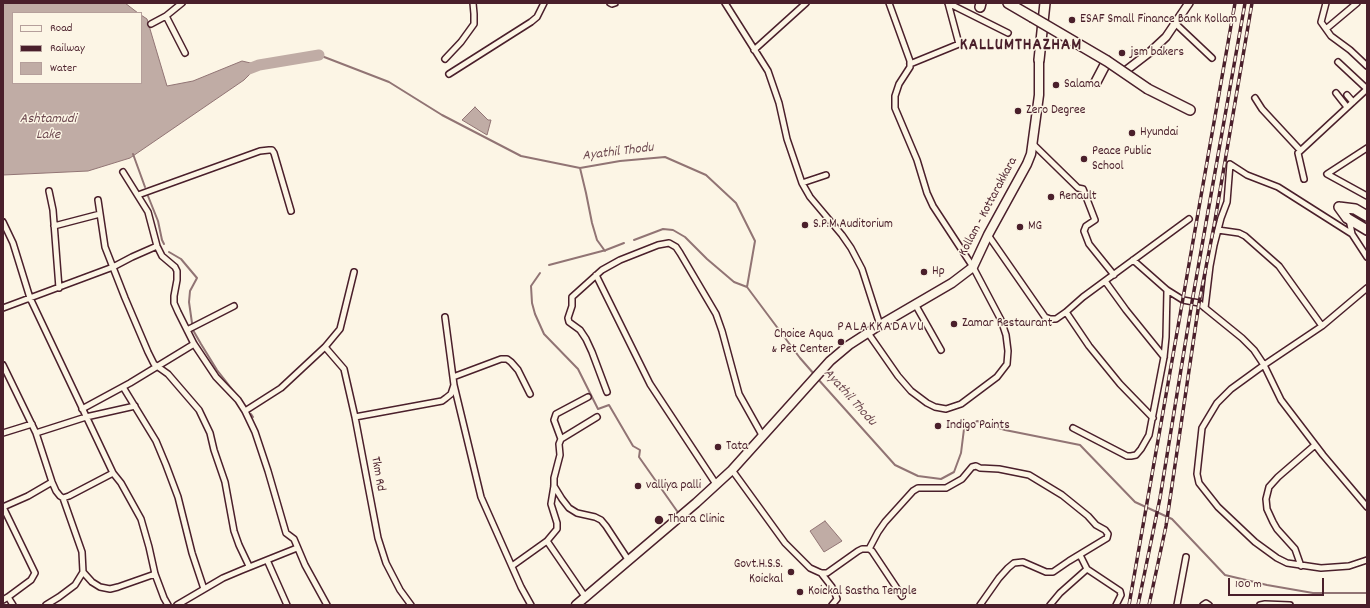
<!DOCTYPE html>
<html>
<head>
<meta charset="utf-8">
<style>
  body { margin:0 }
  #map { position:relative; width:1370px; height:608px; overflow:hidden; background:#fcf5e5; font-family:Dekko,sans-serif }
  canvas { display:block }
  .frame { position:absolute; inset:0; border:4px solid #4a1f2b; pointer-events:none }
  .legend { position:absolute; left:12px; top:12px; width:130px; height:72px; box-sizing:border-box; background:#fcf5e5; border:1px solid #b59f9b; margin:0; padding:5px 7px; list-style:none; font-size:12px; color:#4a1f2b }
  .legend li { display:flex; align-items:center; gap:8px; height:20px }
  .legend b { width:20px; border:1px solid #b59f9b }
  .scale { position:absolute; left:1228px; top:578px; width:96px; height:18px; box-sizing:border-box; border:2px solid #4a1f2b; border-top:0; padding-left:5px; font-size:12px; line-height:14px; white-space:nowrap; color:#4a1f2b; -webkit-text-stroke:3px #fcf5e5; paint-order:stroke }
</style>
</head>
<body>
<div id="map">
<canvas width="1370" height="608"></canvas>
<div class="frame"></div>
<ul class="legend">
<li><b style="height:5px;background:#fcf5e5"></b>Road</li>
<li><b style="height:5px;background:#4a1f2b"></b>Railway</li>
<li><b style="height:11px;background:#c0aca5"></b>Water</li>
</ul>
<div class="scale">100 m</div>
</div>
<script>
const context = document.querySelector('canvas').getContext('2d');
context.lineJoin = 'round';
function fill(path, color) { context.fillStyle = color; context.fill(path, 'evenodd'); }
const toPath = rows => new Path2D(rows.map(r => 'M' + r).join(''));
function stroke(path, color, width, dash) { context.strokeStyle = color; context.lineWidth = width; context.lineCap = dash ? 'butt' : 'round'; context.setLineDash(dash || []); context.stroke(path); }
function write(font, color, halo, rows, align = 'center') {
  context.font = font + ' Dekko,sans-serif'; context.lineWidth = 3; context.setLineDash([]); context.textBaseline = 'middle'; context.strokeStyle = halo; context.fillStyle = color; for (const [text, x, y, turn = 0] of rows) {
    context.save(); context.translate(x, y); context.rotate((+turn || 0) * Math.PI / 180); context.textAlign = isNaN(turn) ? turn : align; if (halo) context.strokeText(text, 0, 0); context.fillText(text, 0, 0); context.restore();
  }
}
const water = toPath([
  [3,3,125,3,138,13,13,13,13,83,141,83,141,15,147,19,167,86,193,81,242,61,259,65,244,80,130,158,88,171,3,175,3,3],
  [475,107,488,120,491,120,487,135,462,120,475,107],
  [825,521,842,541,824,552,810,531,825,521]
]);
fill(water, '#c0aca5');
stroke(water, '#917474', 1);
stroke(toPath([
  [319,55,389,82,442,115,521,156,580,168,620,161,665,157,706,175,736,203,755,241,747,287,800,358,814,374],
  [133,154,145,187],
  [580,168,586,193,592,223,597,240,605,251],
  [148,196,158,221,162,240,164,244],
  [634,240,663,229,673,230,685,237,707,259,734,282,747,287],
  [169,252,181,259,197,278,190,291,189,302,193,330,201,344,217,370,239,398],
  [549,265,606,250,624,243],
  [540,273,531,286,532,303,535,314,544,334,578,369,598,409,609,405,633,446,640,450,639,457,677,511],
  [817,378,895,465,918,476,941,479,954,472,961,453,964,429,977,421,1005,430,1080,445,1135,502,1172,519,1225,575,1267,585,1313,593,1367,593],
  [251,414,253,417]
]), '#917474', 2);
stroke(toPath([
  [246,70,259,65,319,55]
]), '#c0aca5', 11);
const street = toPath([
  [610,3,612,4,615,3],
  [725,3,768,71,779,103,787,139,802,183,810,197,842,235,851,248,862,269,880,325],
  [948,3,1008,33],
  [1326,3,1321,22,1331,36,1350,50,1367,66],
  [166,16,185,53],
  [151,24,166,16,182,3],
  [1176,24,1212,58],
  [1326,29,1357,3],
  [754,50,806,3],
  [445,59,461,42,474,24,474,14,473,3],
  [1338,62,1367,89],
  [910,64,959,44,948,3],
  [449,74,531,22,537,17,544,3],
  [1336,93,1347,107],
  [1347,95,1353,102],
  [1255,98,1262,109,1300,150],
  [1033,144,1078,188,1083,189,1095,220,1086,226,1084,231,1089,244,1114,275],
  [1367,148,1327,174,1367,196],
  [123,172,148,212,157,246,162,256,175,267,177,271,177,280,174,296,174,303,178,312,194,344,216,377,238,400,245,411,255,432,268,471,286,533,294,539,305,565,327,605],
  [1304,179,1298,153,1367,89],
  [802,183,826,175],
  [49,191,53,210,59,288],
  [138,195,260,151,269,150,272,150,274,153,291,211],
  [98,200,105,247,125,298,148,352,154,364,168,374,199,410,210,433,214,450,225,482,234,531,239,545,249,566],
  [1349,219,1352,234,1367,257],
  [3,222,13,243,30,298,113,473,121,483,141,519,149,547,155,574,164,598,168,605],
  [54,226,100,214],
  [1218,230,1239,233,1245,236,1279,266,1322,326],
  [988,235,1045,317,1050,319,1056,319,1066,312,1083,297,1189,219],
  [1133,260,1167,290,1183,300,1199,303,1205,308,1242,338,1254,350,1264,365,1281,400,1323,455,1367,507],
  [596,275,650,384,716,484],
  [1105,281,1126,310,1164,357],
  [1367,288,1322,326,1264,365,1231,389,1217,403,1202,428,1197,474,1199,483,1218,507,1255,542,1277,558,1287,563,1321,568,1349,566,1367,560],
  [915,304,941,350],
  [3,308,113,267,132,257,157,246],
  [1205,308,1210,266,1214,245,1221,218,1227,202,1230,164,1247,175,1278,187,1352,234],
  [1066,312,1089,346,1120,384,1153,418],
  [187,330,234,306],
  [868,333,898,376,911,391,927,403,935,407,946,409,961,404,997,377,1007,364,1008,351,1006,335,1001,320,973,267,933,206,927,193,917,160,895,108,895,96,899,84,910,67,910,61,889,3],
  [325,347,344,369,355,417,378,538,386,563,400,590,411,605],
  [3,365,36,433,52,482,56,491,60,496,63,498,69,496,113,473],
  [453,377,501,359,507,359,511,362,518,370,530,394],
  [454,385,481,497,521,587,531,605],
  [123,387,156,441,166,465,178,497,192,553,204,589],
  [607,392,592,352,586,339,580,330,569,322,568,318,572,306,572,297,602,270,620,260,658,245,669,243,676,247,680,253,716,314,722,331,739,394,762,435],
  [82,409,130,383,194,344],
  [245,411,281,388,325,347,340,329,354,272],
  [355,417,442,401,446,398,451,394,454,385,445,317],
  [1073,428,1127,456,1131,456,1136,455,1141,449,1149,435,1164,357,1166,337,1167,290],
  [3,433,32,424],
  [36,433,86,417,135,406],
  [561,439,554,420,556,414,588,397],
  [732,470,785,543,810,568,821,573,827,573,858,551,862,549,869,549,872,551,902,596],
  [554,486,562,499,569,508,577,513,595,517,601,520,606,526,629,561],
  [3,507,35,573,31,580,8,597],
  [3,507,28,496,52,482],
  [547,541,586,598],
  [869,549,878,532,885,522,913,491,918,488,946,488,962,479,972,467,976,466,980,468,999,469,1029,475,1062,495,1088,516,1096,525,1105,530,1108,534,1107,538,1069,561,1053,572,1046,572,1023,562,1014,563,1008,568,999,578,980,605],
  [1080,555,1087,569,1120,591,1121,595,1116,605],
  [267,560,287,605],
  [512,566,547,541,557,529,557,523,551,504,554,486,554,478,560,455,559,444,561,439,597,417],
  [1301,566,1295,549,1277,529,1273,522,1267,509,1266,499,1269,487,1278,477,1315,445],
  [83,572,92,582,100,587,110,589,118,587,155,574],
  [821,573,832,587,836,596,837,599,832,605],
  [3,600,8,597,13,605],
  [46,605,59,597,75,585,83,572,82,552,63,498],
  [177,605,223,578,242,570,297,548],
  [1050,605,1060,593,1087,569],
  [1177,605,1186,557],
  [1203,605,1206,603,1209,605],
  [1260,605,1265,604,1290,605]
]);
const secondary = toPath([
  [1124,72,1150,52,1166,37,1189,3]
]);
const primary = toPath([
  [576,605,696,503,732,470,830,361,849,345,880,325,952,283,973,267,988,235,1027,164,1031,154,1039,95,1039,60]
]);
const highway = toPath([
  [1008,3,1032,17],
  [980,7,981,3],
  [1039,60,1045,3],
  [1096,82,1107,61],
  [1148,89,1190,110],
  [1339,207,1347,218,1367,230],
  [1339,207,1355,209,1367,216]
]);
stroke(street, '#4a1f2b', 8);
stroke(secondary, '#4a1f2b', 10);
stroke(primary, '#4a1f2b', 11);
stroke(highway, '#4a1f2b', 12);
stroke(street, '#fcf5e5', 5);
stroke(secondary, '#fcf5e5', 7);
stroke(primary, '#fcf5e5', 8);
stroke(highway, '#fcf5e5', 9);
const rail = toPath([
  [1129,605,1235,3],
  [1138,605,1160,498,1192,302,1245,3],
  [1149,605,1166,526,1199,303,1214,226,1252,3]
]);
stroke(rail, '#4a1f2b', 3.5);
stroke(rail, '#fcf5e5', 2, [6]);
const highwayBridge = toPath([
  [1032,17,1107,61,1148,89]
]);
stroke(highwayBridge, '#4a1f2b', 12, []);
stroke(highwayBridge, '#fcf5e5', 9);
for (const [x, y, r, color] of [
  [1072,20,4,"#4a1f2b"],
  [1122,53,4,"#4a1f2b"],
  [1056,85,4,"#4a1f2b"],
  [1018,111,4,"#4a1f2b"],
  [1132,133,4,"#4a1f2b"],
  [1084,159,4,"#4a1f2b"],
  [1051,197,4,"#4a1f2b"],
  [805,225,4,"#4a1f2b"],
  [1020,227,4,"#4a1f2b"],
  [924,272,4,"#4a1f2b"],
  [954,324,4,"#4a1f2b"],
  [841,342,4,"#4a1f2b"],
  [938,426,4,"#4a1f2b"],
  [718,447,4,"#4a1f2b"],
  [638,486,4,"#4a1f2b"],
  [659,520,5,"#4a1f2b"],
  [791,572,4,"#4a1f2b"],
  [800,592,4,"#4a1f2b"]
]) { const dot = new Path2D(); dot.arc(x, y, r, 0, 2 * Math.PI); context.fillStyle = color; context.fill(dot); stroke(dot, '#fcf5e5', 1.5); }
write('13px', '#4a1f2b', '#fcf5e5', [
  ["ESAF Small Finance Bank Kollam",1080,20],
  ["jsm bakers",1130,53],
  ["Salama",1064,85],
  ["Zero Degree",1026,111],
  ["Hyundai",1140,133],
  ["Peace Public",1092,152],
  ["School",1092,167],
  ["Renault",1059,197],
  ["S.P.M Auditorium",813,225],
  ["MG",1028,227],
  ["Hp",932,272],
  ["Zamar Restaurant",962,324],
  ["Choice Aqua",833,335,"right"],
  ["& Pet Center",833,350,"right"],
  ["Indigo Paints",946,426],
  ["Tata",726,447],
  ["valliya palli",646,486],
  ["Thara Clinic",668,520],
  ["Govt.H.S.S.",783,565,"right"],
  ["Koickal",783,580,"right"],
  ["Koickal Sastha Temple",808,592]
], 'left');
write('13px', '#4a1f2b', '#fcf5e5', [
  ["Kollam - Kottarakkara",989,207,-62],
  ["Tkm Rd",377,474,80]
]);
write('italic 14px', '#6d4950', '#fcf5e5', [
  ["Ashtamudi",48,120],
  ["Lake",48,136],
  ["Ayathil Thodu",618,153,-7],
  ["Ayathil Thodu",849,398,48]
]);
context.letterSpacing = '1px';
write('14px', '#4a1f2b', '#fcf5e5', [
  ["PALAKKADAVU",881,328]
]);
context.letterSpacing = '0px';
context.letterSpacing = '1px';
write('bold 17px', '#4a1f2b', '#fcf5e5', [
  ["KALLUMTHAZHAM",1021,47]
]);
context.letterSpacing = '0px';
</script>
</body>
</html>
